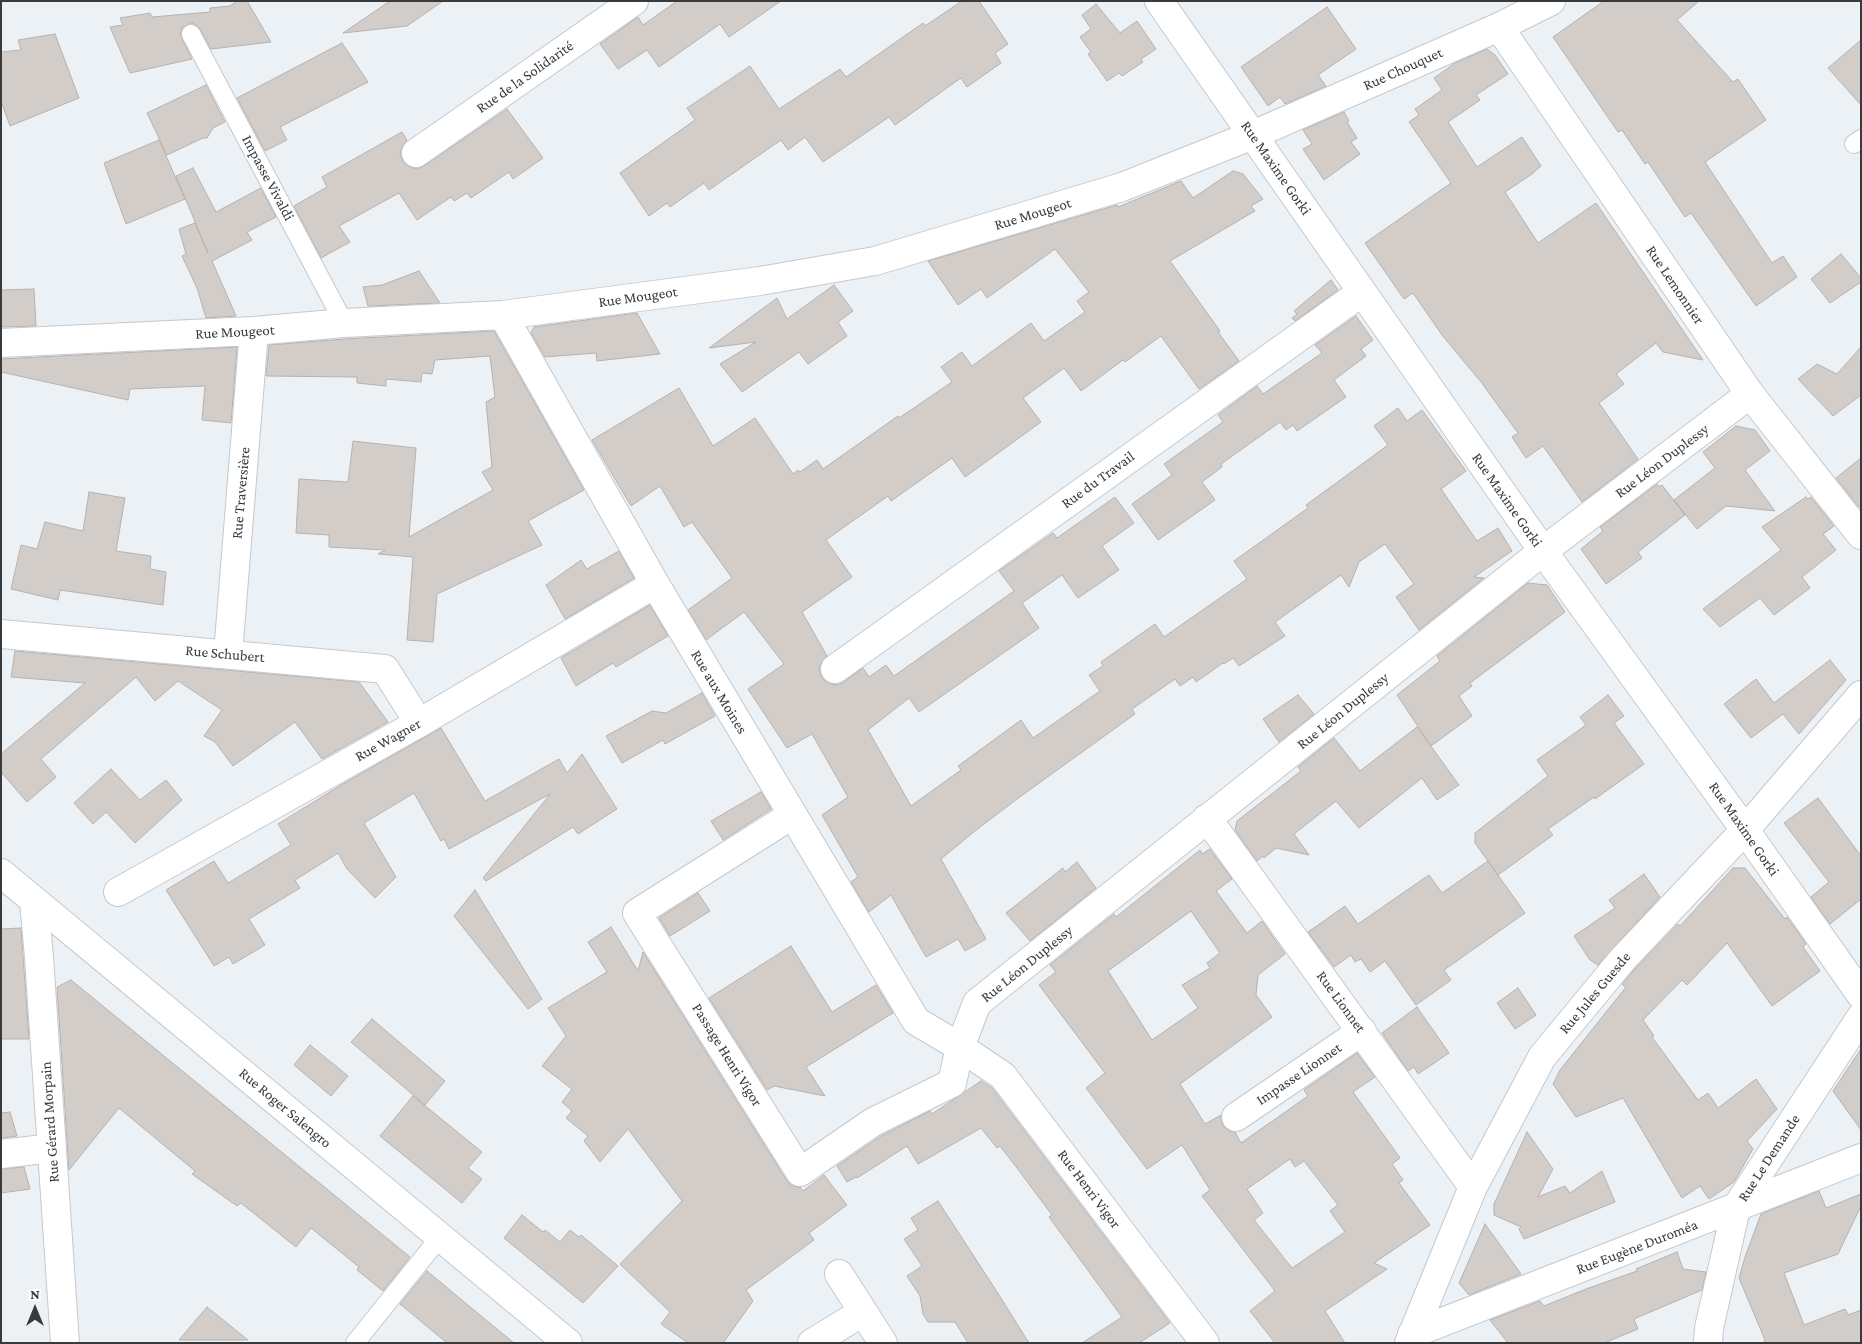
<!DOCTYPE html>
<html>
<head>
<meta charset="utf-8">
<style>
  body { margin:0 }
  #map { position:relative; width:1862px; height:1344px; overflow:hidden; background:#ecf1f6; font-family:"Crimson Pro",serif }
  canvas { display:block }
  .frame { position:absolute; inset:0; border:2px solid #383a3c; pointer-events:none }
  .north { position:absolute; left:10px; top:1284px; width:50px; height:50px; -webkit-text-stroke:4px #fdfeff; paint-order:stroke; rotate:0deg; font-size:14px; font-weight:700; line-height:20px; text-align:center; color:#383a3c }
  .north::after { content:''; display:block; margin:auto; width:18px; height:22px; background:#383a3c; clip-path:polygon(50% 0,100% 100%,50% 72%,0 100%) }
</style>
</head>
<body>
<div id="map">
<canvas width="1862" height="1344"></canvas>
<div class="frame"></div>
<div class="north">N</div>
</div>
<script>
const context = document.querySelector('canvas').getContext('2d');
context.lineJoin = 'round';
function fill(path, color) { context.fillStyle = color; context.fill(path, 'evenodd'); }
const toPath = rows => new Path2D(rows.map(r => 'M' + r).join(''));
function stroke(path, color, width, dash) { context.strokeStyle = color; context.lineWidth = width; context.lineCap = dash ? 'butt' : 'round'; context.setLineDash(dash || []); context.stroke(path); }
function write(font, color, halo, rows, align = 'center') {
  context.font = font + ' "Crimson Pro",serif'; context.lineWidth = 4; context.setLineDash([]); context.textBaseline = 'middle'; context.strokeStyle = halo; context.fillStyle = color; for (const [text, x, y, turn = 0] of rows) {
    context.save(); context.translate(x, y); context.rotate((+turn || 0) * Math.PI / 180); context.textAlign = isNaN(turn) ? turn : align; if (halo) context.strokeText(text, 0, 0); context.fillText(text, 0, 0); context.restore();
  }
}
const building = toPath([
  [237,1,247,1,271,42,211,49,200,29,196,25,191,23,182,28,180,34,192,59,130,73,110,27,123,25,120,18,150,13,152,17,210,12,210,8,230,6,237,1],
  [390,1,443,1,407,26,343,33,390,1],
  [677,1,781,1,729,37,720,24,659,67,647,50,618,69,600,44,638,17,643,25,677,1],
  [962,1,979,1,1008,44,995,53,1001,63,967,87,961,78,895,125,889,117,823,162,805,137,788,150,781,140,709,190,704,183,670,207,667,203,649,216,620,173,695,120,687,108,750,66,779,109,840,69,846,77,923,23,925,26,962,1],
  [1604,1,1699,1,1677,20,1733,82,1738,79,1766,120,1705,162,1772,263,1783,256,1797,277,1756,306,1691,213,1685,217,1648,162,1645,164,1622,130,1618,132,1553,37,1604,1],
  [1096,4,1120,33,1137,21,1156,49,1141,59,1143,62,1122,76,1119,73,1107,81,1088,54,1091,52,1080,37,1091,29,1082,15,1096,4],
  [1327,7,1356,49,1318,75,1326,86,1285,104,1280,97,1268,106,1241,67,1327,7],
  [55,34,79,98,10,126,1,101,1,52,21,50,18,40,55,34],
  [1861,40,1861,105,1828,68,1861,40],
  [342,43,368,82,280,127,287,140,265,151,237,98,342,43],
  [1487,49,1495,55,1508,74,1476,95,1480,100,1448,122,1477,167,1522,137,1541,166,1532,174,1505,192,1538,243,1596,203,1703,360,1663,352,1656,343,1616,374,1624,384,1599,403,1638,459,1582,502,1543,446,1526,458,1512,437,1518,433,1481,382,1442,335,1413,293,1404,299,1365,243,1451,183,1409,122,1419,115,1415,109,1442,90,1434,78,1455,63,1487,49],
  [206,85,225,122,213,128,207,138,203,138,167,155,147,113,206,85],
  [507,109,543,158,513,179,509,172,471,198,467,193,454,201,451,197,417,220,399,193,339,226,350,242,321,258,294,206,327,187,322,177,402,132,407,140,402,147,400,154,403,162,410,167,417,169,424,166,507,109],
  [1344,112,1349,121,1347,122,1357,138,1351,142,1360,154,1324,180,1303,149,1312,144,1303,130,1344,112],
  [159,140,185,199,126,224,104,163,159,140],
  [193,168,216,212,261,188,276,217,247,232,252,240,212,261,236,316,206,318,197,288,182,256,186,254,179,229,195,223,208,253,176,176,193,168],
  [1233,171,1243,174,1263,199,1251,206,1255,211,1170,261,1220,331,1218,332,1239,361,1199,389,1161,336,1125,362,1123,360,1081,391,1064,368,1023,398,1041,422,965,477,952,458,891,501,888,496,826,540,852,577,802,612,827,656,821,663,819,670,822,678,828,683,836,685,842,683,863,668,869,677,886,665,894,676,1014,591,999,571,1053,533,1057,538,1115,497,1134,523,1102,546,1119,570,1078,598,1062,575,1022,603,1039,628,919,712,909,698,868,730,911,806,961,770,958,766,1021,720,1033,738,1100,691,1089,675,1103,666,1101,662,1155,624,1164,637,1247,579,1234,561,1308,508,1306,505,1388,445,1374,426,1398,408,1407,421,1422,410,1466,471,1441,489,1477,541,1498,528,1512,551,1474,577,1484,578,1419,630,1396,597,1414,584,1385,544,1359,562,1349,587,1341,575,1275,622,1285,636,1239,666,1233,658,1224,664,1223,663,1196,682,1193,677,1180,686,1175,679,1132,709,1135,714,1017,799,975,831,941,859,986,939,965,951,958,939,926,957,891,895,869,912,851,882,858,877,822,815,848,797,812,734,787,748,748,689,784,664,744,612,706,640,688,610,732,578,692,522,684,527,660,486,631,506,592,440,679,388,713,446,755,418,793,474,798,470,800,472,817,460,823,469,898,416,899,418,952,382,941,367,962,352,972,366,1031,323,1044,341,1085,312,1077,301,1089,292,1055,249,987,298,981,289,958,305,928,261,1117,205,1118,207,1181,181,1193,198,1233,171],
  [1841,254,1861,278,1861,282,1830,303,1811,279,1841,254],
  [419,271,440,303,368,306,363,287,382,285,419,271],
  [1331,280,1338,290,1295,321,1292,318,1297,314,1294,311,1331,280],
  [834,285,853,311,838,322,847,336,808,364,799,352,742,392,720,364,756,342,709,348,777,298,787,319,834,285],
  [34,289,36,326,1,327,1,290,34,289],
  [637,313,660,354,597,361,596,353,545,357,531,333,534,327,637,313],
  [1356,316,1373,340,1361,349,1366,356,1334,380,1346,397,1297,431,1293,425,1286,430,1280,422,1221,464,1222,467,1202,482,1215,500,1158,540,1132,504,1172,475,1164,464,1223,422,1218,415,1257,386,1263,394,1322,353,1315,345,1356,316],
  [494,331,584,490,528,521,542,545,437,594,433,642,407,640,413,557,378,554,385,550,329,547,329,535,296,533,299,479,348,482,353,441,416,448,409,537,493,490,482,472,492,467,486,402,495,397,490,356,435,360,432,374,422,373,421,382,386,379,386,386,357,383,357,377,266,376,269,345,345,339,494,331],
  [237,347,231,423,202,420,205,386,130,389,128,400,1,372,1,359,237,347],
  [1861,347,1861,395,1833,416,1798,379,1817,364,1837,374,1861,347],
  [1736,426,1755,430,1770,451,1745,470,1775,511,1726,506,1697,529,1674,500,1715,468,1703,452,1736,426],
  [1861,458,1861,505,1859,507,1836,478,1861,458],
  [1657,484,1659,487,1662,485,1685,515,1638,552,1642,558,1606,584,1581,549,1603,531,1600,527,1657,484],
  [89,492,125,498,116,551,151,556,150,569,166,572,163,605,60,590,58,600,11,589,21,545,37,549,45,522,83,531,89,492],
  [1806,497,1808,499,1811,497,1834,526,1823,534,1836,550,1802,577,1810,588,1774,615,1760,598,1720,627,1703,609,1781,550,1762,527,1806,497],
  [619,551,634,578,565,619,546,585,581,560,587,569,619,551],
  [1528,583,1547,585,1565,612,1470,683,1472,686,1459,696,1472,716,1431,746,1397,695,1440,661,1437,656,1528,583],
  [650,605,668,636,616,667,613,663,576,686,561,658,650,605],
  [15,651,359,682,388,722,322,759,295,722,233,766,215,742,204,736,222,710,178,681,155,701,136,677,41,759,56,777,27,802,1,772,1,754,85,683,11,677,15,651],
  [1830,660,1846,680,1799,734,1783,714,1751,738,1724,704,1756,679,1774,703,1830,660],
  [702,693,715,716,665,744,663,740,622,763,606,736,652,711,666,713,702,693],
  [1298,695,1314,714,1279,742,1263,719,1298,695],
  [1608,695,1624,716,1614,723,1644,764,1595,799,1594,797,1548,829,1553,835,1498,875,1475,843,1475,833,1548,776,1537,760,1586,725,1580,717,1608,695],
  [1417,727,1459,785,1437,800,1422,778,1359,828,1336,801,1294,834,1309,855,1276,848,1264,858,1263,856,1257,861,1235,830,1237,821,1301,771,1298,767,1334,738,1360,771,1417,727],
  [441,728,485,801,559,759,567,773,582,754,617,809,578,834,573,827,486,881,483,878,550,794,449,849,444,839,441,841,414,793,364,823,396,877,375,898,347,869,338,853,295,880,300,888,249,919,265,945,233,964,229,957,214,966,166,890,214,861,228,883,291,845,278,824,341,785,441,728],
  [111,769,140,800,166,780,182,800,135,843,106,812,93,824,74,803,111,769],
  [761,792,771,809,723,840,711,821,761,792],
  [1818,798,1861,856,1861,899,1830,924,1811,897,1829,882,1784,823,1818,798],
  [1210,849,1232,879,1216,891,1247,933,1262,921,1285,954,1258,975,1256,995,1272,1017,1180,1084,1205,1124,1221,1115,1221,1119,1223,1126,1229,1131,1235,1132,1241,1143,1308,1096,1304,1090,1357,1053,1375,1077,1353,1092,1400,1158,1392,1164,1403,1180,1399,1183,1430,1225,1374,1263,1387,1269,1325,1311,1345,1343,1275,1343,1250,1311,1275,1291,1202,1196,1210,1190,1182,1145,1147,1169,1086,1088,1105,1073,1039,985,1056,972,1050,965,1114,914,1116,917,1200,850,1202,854,1210,849],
  [1191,911,1220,953,1207,963,1210,968,1182,985,1198,1008,1152,1040,1108,971,1191,911],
  [1290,1159,1295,1167,1304,1161,1338,1205,1330,1211,1345,1232,1292,1268,1254,1220,1263,1213,1247,1189,1290,1159],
  [1488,861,1525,913,1444,970,1451,980,1416,1005,1385,961,1370,972,1361,959,1355,962,1351,955,1334,967,1308,932,1345,906,1358,924,1429,875,1442,893,1488,861],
  [1077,862,1096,888,1030,941,1006,913,1063,868,1065,872,1077,862],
  [1733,868,1745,868,1785,919,1787,917,1806,944,1803,947,1820,971,1772,1006,1727,943,1687,985,1682,980,1643,1020,1654,1036,1652,1037,1698,1100,1708,1093,1718,1108,1756,1079,1777,1109,1747,1141,1753,1149,1734,1182,1709,1199,1700,1186,1682,1198,1623,1098,1576,1117,1553,1084,1560,1070,1626,987,1622,984,1634,970,1678,924,1680,926,1733,868],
  [1644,874,1660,897,1598,965,1590,960,1574,936,1615,908,1609,900,1644,874],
  [475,890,542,999,528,1009,454,916,475,890],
  [698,893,710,911,670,936,659,918,698,893],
  [611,927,638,971,643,952,787,1181,792,1186,800,1187,803,1191,824,1175,847,1205,809,1233,814,1240,746,1290,753,1301,723,1343,688,1343,661,1324,670,1312,620,1264,682,1201,628,1129,600,1162,584,1141,588,1136,566,1118,572,1111,562,1102,572,1089,542,1066,566,1036,548,1008,607,972,588,942,611,927],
  [21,928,29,1039,1,1039,1,929,21,928],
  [791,946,832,1012,876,985,893,1013,806,1067,825,1096,774,1086,767,1090,709,998,791,946],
  [71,980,410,1257,383,1291,357,1270,359,1267,311,1228,296,1247,241,1203,237,1206,192,1174,195,1171,119,1108,69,1170,57,987,71,980],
  [1518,988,1536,1015,1515,1029,1497,1003,1518,988],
  [1417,1007,1449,1053,1418,1074,1414,1067,1408,1071,1382,1033,1417,1007],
  [372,1019,445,1081,425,1105,351,1042,372,1019],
  [310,1045,348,1076,331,1096,294,1065,310,1045],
  [1861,1049,1861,1130,1833,1091,1861,1049],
  [981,1081,992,1088,1170,1323,1139,1343,1082,1343,1122,1317,1049,1217,1052,1215,1017,1168,1000,1146,997,1148,981,1128,918,1164,907,1146,857,1178,856,1177,847,1182,837,1166,881,1136,930,1111,932,1114,981,1081],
  [413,1096,482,1152,468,1168,482,1179,462,1203,380,1136,413,1096],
  [10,1112,17,1136,1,1138,1,1113,10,1112],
  [1527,1132,1553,1169,1538,1197,1565,1186,1570,1193,1602,1171,1615,1202,1524,1239,1519,1229,1521,1227,1494,1215,1494,1204,1527,1132],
  [24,1167,30,1189,1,1193,1,1169,24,1167],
  [1819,1191,1826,1208,1861,1194,1861,1206,1838,1254,1784,1273,1804,1325,1845,1309,1848,1315,1861,1310,1861,1343,1763,1343,1765,1340,1739,1278,1745,1257,1761,1214,1819,1191],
  [938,1201,999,1295,1029,1343,968,1343,955,1322,928,1322,923,1314,920,1296,907,1276,922,1266,904,1239,918,1230,911,1218,938,1201],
  [522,1215,543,1232,545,1230,560,1242,570,1230,579,1237,581,1235,618,1266,583,1303,504,1238,522,1215],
  [1485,1224,1521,1274,1469,1295,1459,1283,1485,1224],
  [1677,1252,1683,1269,1706,1272,1702,1290,1634,1319,1638,1329,1604,1343,1508,1343,1490,1320,1540,1301,1544,1306,1586,1289,1637,1271,1636,1269,1677,1252],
  [427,1271,469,1306,514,1343,447,1343,400,1304,427,1271],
  [207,1307,248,1340,179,1340,207,1307]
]);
fill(building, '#d3cdc9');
stroke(building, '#b7b1ae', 1);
const lane = toPath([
  [191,34,344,323],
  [1854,144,1861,139],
  [355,1343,440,1237]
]);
const street = toPath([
  [1159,1,1543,551,1745,830,1861,995],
  [1499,27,1750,394,1861,535],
  [416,153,634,1],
  [503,315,655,584,916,1021,960,1047,1003,1076,1205,1343],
  [1,343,254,331,344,323,503,315,760,281,875,261,1122,187,1253,135,1499,27,1551,1],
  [1,634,385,669,419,723],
  [228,654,254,331],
  [835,669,1362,292],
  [792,815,637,913,800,1172,873,1122,952,1083,960,1047,977,1003,1543,551,1750,394],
  [1207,818,1473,1187],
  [118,892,419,723,655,584],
  [34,901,39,957,65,1343],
  [1236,1117,1362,1031],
  [1,1154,52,1148],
  [839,1274,883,1343],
  [1412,1334,1861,1158],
  [812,1343,863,1312],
  [1409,1343,1473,1187,1542,1057,1622,960,1745,830,1861,695],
  [1708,1343,1709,1328,1736,1208,1861,1017]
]);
const secondary = toPath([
  [1,873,568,1343]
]);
stroke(lane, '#c4c9ce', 20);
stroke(street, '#c4c9ce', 30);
stroke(secondary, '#c4c9ce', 30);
stroke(lane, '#fff', 18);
stroke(street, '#fff', 28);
stroke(secondary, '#fff', 28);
write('15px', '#383a3c', '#fdfeff', [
  ["Rue Chouquet",1403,69,-24],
  ["Rue de la Solidarité",525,77,-35],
  ["Rue Maxime Gorki",1276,168,55],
  ["Impasse Vivaldi",268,178,62],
  ["Rue Mougeot",1033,214,-17],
  ["Rue Lemonnier",1675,285,56],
  ["Rue Mougeot",638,297,-8],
  ["Rue Mougeot",235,332,-3],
  ["Rue Léon Duplessy",1662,461,-37],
  ["Rue du Travail",1098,480,-36],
  ["Rue Traversière",241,493,-85],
  ["Rue Maxime Gorki",1507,500,55],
  ["Rue Schubert",225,654,5],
  ["Rue aux Moines",719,692,59],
  ["Rue Léon Duplessy",1343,711,-39],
  ["Rue Wagner",388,740,-29],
  ["Rue Maxime Gorki",1744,829,55],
  ["Rue Léon Duplessy",1027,964,-39],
  ["Rue Jules Guesde",1595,993,-50],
  ["Rue Lionnet",1341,1002,54],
  ["Passage Henri Vigor",727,1055,58],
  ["Impasse Lionnet",1299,1074,-34],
  ["Rue Roger Salengro",285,1108,40],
  ["Rue Gérard Morpain",50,1122,-94],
  ["Rue Le Demande",1769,1158,-57],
  ["Rue Henri Vigor",1089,1189,53],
  ["Rue Eugène Duroméa",1637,1247,-21]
]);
</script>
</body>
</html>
